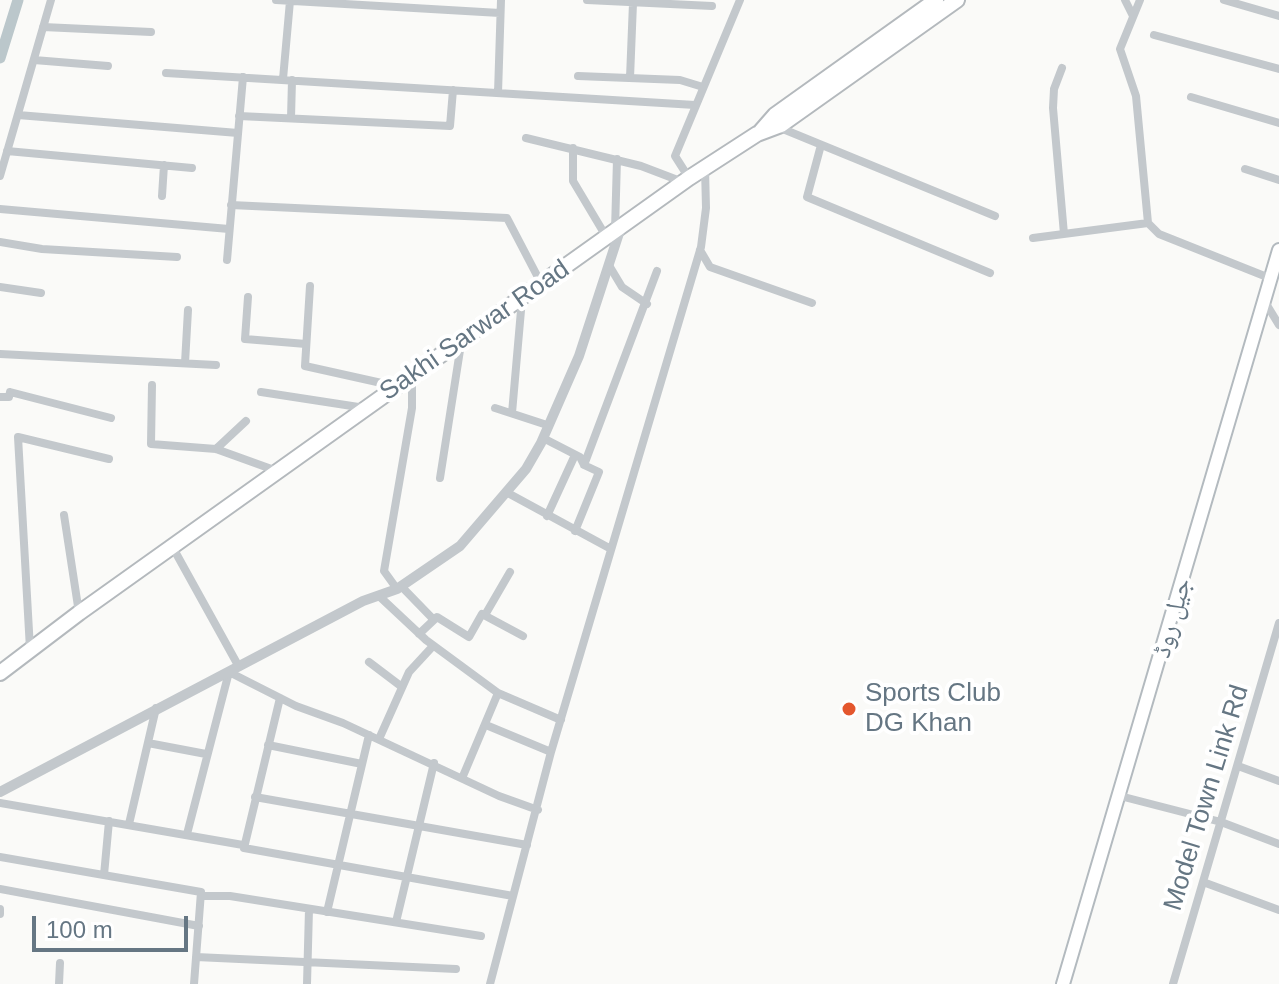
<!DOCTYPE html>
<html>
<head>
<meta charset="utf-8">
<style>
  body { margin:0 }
  #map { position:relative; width:1279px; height:984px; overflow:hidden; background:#fafaf8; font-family:Arial,sans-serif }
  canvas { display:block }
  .scale { position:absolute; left:32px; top:916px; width:156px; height:36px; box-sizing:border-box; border:4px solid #657683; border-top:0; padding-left:10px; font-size:24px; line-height:28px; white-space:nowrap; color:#657683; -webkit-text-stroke:6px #fff; paint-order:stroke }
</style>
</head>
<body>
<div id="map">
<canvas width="1279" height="984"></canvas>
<div class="scale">100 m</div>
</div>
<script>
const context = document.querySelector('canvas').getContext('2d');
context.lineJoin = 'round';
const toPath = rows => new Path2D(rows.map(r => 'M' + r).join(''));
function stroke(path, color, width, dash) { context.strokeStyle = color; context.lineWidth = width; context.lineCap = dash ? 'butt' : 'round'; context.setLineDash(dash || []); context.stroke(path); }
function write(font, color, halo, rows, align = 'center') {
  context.font = font + ' Arial,"Noto Naskh Arabic",sans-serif'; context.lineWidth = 8; context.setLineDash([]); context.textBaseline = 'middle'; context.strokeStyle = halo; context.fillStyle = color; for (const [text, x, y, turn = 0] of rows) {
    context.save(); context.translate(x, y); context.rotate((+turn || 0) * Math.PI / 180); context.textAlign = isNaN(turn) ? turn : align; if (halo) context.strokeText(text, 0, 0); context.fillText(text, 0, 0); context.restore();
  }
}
stroke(toPath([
  [0,58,18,0]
]), '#bbc7cb', 11);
const secondary = toPath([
  [1063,984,1279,250]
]);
const trunk = toPath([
  [761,131,775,115,936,0],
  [0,673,79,613,689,178,757,134,781,125,957,0]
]);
stroke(secondary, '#b3babf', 16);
stroke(trunk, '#b4b9bd', 18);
stroke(toPath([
  [276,0,500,13],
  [587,0,712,6],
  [1125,0,1133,16],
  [1140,0,1120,49,1136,96,1148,223,1159,234,1272,279],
  [1224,0,1279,16],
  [43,27,151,32],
  [1154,35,1279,69],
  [34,60,108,66],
  [1062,68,1054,89,1053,108,1064,234],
  [166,73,695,105],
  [578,76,680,80,703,87],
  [630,78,633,3],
  [283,79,290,1],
  [498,93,501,0],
  [1191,97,1279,123],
  [18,115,238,133],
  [239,116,450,126,453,90],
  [291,118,292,80],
  [778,127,995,216],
  [526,138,641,166,683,182],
  [821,145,807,197,990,273],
  [573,148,573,181,607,238],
  [7,151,192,168],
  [1245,169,1279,180],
  [0,176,51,0],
  [689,178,675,156,740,0],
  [162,196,164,165],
  [231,205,507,218,542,285],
  [0,209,229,229],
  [615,230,617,159],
  [1033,238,1148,223],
  [0,242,42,249,177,257],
  [700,250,710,267,812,303],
  [227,260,243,77],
  [610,267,622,287,647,304],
  [310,286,305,366,395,386],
  [0,287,41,293],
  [248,297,245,339,306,344],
  [1265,302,1279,325],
  [0,354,216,365],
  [185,363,188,310],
  [152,385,151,444,216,449,277,471],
  [261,392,365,408],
  [0,397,9,397,10,392,111,418],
  [495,408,547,425],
  [512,413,522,299],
  [543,438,580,457,584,465,599,472,575,531],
  [216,449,246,421],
  [584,465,657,271],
  [440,478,461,344],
  [506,492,611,549],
  [64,515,79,613],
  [547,516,575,455],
  [172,546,239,667],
  [401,586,434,620],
  [397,589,384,571,412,408,412,377],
  [379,596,426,640,498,693,561,720],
  [485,615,510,572],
  [419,634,437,617,469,637,482,614,523,636],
  [30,649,18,437,109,459],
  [369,662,402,687],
  [280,698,244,848,513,896],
  [486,725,551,752],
  [379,739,409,672,433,646],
  [148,743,206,754],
  [268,745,362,764],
  [1238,766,1279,781],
  [463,776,498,693],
  [1120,796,1221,822,1279,844],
  [255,797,527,845],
  [0,803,243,845],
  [129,824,156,708],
  [187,834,229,672,296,706,343,723,499,796,538,810],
  [0,857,201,892,194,984],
  [104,875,109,821],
  [1203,882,1279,910],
  [0,889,199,926],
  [201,896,230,896,481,936],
  [327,912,369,735],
  [0,914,0,909],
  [396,922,434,763],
  [196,957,456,969],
  [59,984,60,963],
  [307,984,309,909],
  [490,984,551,752,701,247,706,208,705,168],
  [1173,984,1279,623]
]), '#c3c8cc', 8);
stroke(toPath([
  [0,792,363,601,397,589,460,546,526,469,541,443,579,356,621,227]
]), '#c3c8cc', 10);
stroke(secondary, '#fff', 12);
stroke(trunk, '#fff', 14);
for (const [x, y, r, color] of [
  [849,709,8,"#e4572e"]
]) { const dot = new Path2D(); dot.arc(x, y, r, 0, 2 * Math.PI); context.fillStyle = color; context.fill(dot); stroke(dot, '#fff', 3); }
write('26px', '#657683', '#fff', [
  ["Sakhi Sarwar Road",475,331,-35],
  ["جیل روڈ",1173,618,-74],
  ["Model Town Link Rd",1207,798,-73]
]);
write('26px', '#657683', '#fff', [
  ["Sports Club",865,694],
  ["DG Khan",865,724]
], 'left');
</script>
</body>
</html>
